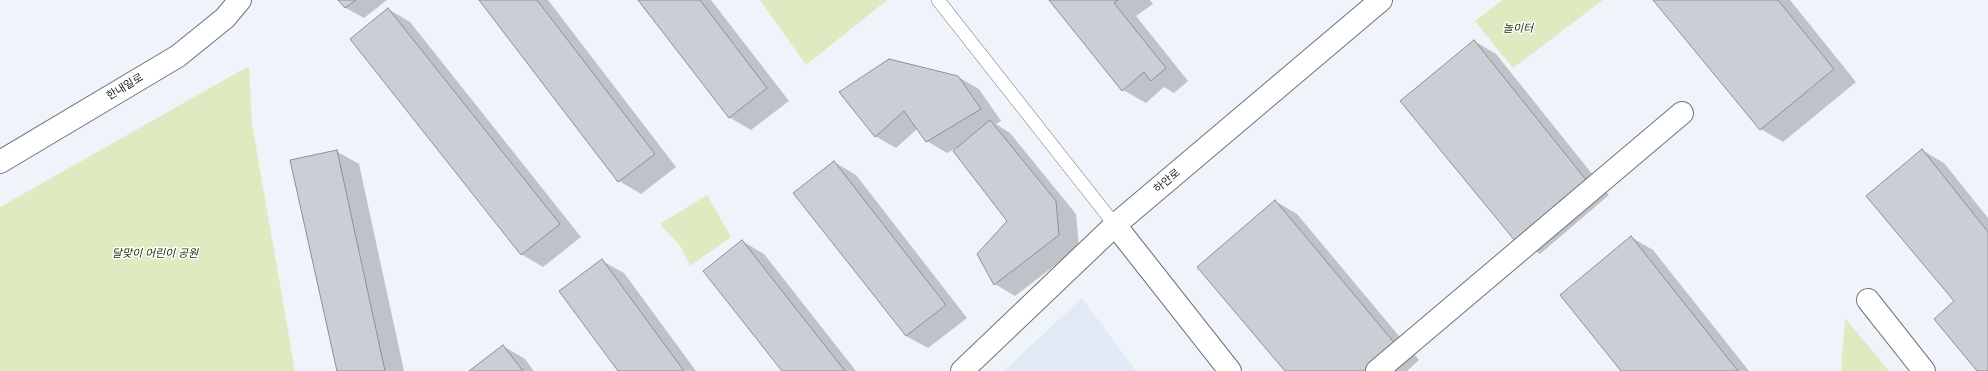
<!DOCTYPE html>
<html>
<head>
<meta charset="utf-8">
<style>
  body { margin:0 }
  canvas { display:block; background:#eff3fa }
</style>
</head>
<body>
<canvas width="1988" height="371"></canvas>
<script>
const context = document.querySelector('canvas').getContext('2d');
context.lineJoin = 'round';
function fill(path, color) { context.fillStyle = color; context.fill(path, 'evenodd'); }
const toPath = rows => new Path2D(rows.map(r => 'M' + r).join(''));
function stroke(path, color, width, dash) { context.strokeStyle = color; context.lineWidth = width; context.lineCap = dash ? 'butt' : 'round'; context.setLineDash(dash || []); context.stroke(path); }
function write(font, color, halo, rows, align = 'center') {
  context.font = font + ' "PT Serif","Noto Sans KR",serif'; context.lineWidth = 3; context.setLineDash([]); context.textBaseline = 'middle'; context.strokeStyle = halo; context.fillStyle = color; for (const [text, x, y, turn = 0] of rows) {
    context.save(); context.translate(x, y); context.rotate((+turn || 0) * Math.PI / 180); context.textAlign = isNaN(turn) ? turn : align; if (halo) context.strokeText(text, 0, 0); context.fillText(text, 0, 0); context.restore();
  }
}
fill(toPath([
  [1082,298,1136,371,1004,371]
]), '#e1e9f7');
fill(toPath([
  [760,0,887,0,806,65],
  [1503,0,1603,0,1513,68,1475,21],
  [249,66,252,124,295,371,0,371,0,207],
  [707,195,731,237,690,266,681,247,660,224],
  [1845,318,1889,371,1841,371]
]), '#deebc1');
fill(toPath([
  [339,0,387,0,364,18,346,8],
  [480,0,548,0,676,167,641,194,619,181],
  [639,0,711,0,789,101,751,130,729,117],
  [1050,0,1150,0,1153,4,1136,16,1188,81,1174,93,1164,87,1146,103,1123,90],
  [1654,0,1790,0,1856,82,1783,142,1761,129],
  [388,9,410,22,581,237,543,267,521,254],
  [1474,41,1496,54,1609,195,1540,254,1517,241],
  [958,77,979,89,1001,121,996,124,1010,133,1076,214,1079,247,1015,296,995,284,1008,221,958,147,947,153,927,141,917,129,896,148,875,136,840,93],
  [1922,150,1944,163,1988,218,1988,371,1978,371,1955,301],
  [336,151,359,164,404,371,338,371],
  [834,162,856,175,967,318,928,348,906,336],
  [1275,201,1297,214,1419,360,1407,371,1287,371],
  [1631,237,1653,250,1749,371,1622,371],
  [742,241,764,254,856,371,783,371],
  [602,261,624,273,696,371,620,371],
  [503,346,525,359,534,371,471,371]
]), '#0003');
const building = toPath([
  [338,0,356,0,345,8,338,0],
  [479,0,537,0,655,154,618,182,479,0],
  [638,0,700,0,767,88,729,118,638,0],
  [1049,0,1118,0,1114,3,1166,68,1151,81,1144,72,1122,91,1049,0],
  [1653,0,1778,0,1834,69,1760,130,1653,0],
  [388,8,560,224,521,255,350,39,388,8],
  [1474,40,1587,181,1516,242,1400,101,1474,40],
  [889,59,958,76,981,109,926,142,904,111,875,137,839,92,889,59],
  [990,120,1056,201,1059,235,994,285,977,254,1007,221,953,151,990,120],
  [1922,149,1988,232,1988,371,1977,371,1934,319,1954,301,1866,196,1922,149],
  [337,150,385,371,337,371,290,160,337,150],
  [834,161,946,305,906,336,793,193,834,161],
  [1275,200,1397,346,1370,371,1285,371,1197,267,1275,200],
  [1631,236,1738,371,1621,371,1560,295,1631,236],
  [742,240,845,371,782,371,703,271,742,240],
  [602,259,684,371,618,371,559,291,602,259],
  [503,345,523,371,469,371,503,345]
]);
fill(building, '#cacfd5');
stroke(building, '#8c9097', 1);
const service = toPath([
  [938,0,1115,225]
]);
const minor = toPath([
  [0,162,178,56,225,18,240,0],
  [1115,225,1230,371],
  [1868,300,1924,371],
  [1377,371,1682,113]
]);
const tertiary = toPath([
  [962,371,1115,225,1381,0]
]);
stroke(service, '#6f7379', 14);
stroke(minor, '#6f7379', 24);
stroke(tertiary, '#6f7379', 24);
stroke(service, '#fff', 13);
stroke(minor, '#fff', 22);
stroke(tertiary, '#fff', 22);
write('italic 11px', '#252e07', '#fff', [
  ["놀이터",1518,29],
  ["달맞이 어린이 공원",155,254]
]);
write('11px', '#181a1c', '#fff', [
  ["한내일로",125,87,-31],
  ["하안로",1167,181,-40]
]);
</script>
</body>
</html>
